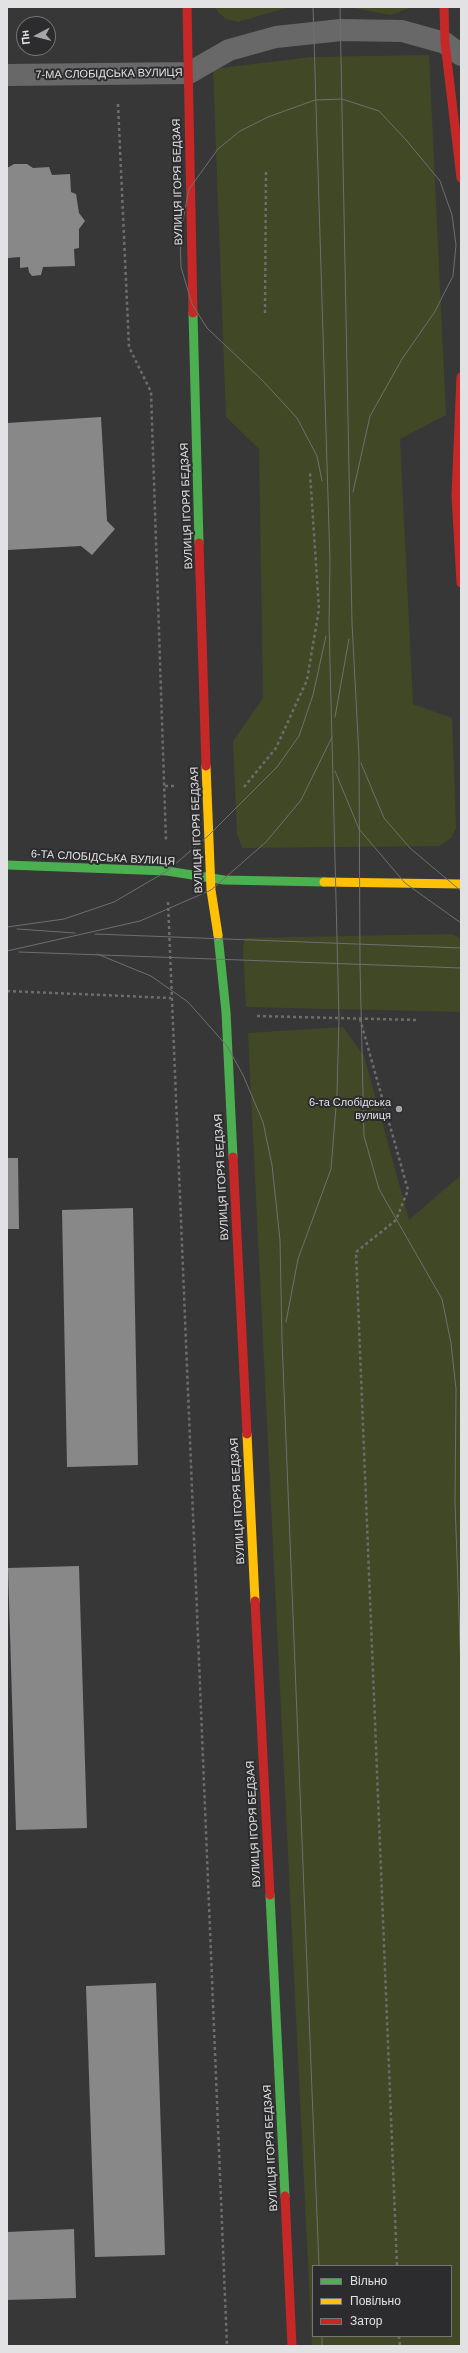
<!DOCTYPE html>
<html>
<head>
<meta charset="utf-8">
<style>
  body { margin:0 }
  #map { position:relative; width:468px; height:2353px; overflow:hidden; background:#373738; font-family:Arial,sans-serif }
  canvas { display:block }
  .frame { position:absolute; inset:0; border:8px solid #e2e2e4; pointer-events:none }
  .legend { position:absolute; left:312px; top:2265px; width:140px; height:72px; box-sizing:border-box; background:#2c2c2f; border:1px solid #757577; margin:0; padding:5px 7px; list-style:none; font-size:12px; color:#e2e2e4 }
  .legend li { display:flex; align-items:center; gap:8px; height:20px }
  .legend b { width:20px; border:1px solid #757577 }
  .north { position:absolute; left:16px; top:16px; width:40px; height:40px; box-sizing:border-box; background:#2c2c2f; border:1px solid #757577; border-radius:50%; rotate:263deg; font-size:11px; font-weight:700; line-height:16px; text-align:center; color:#e2e2e4 }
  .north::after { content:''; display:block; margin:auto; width:14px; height:18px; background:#a6a6a8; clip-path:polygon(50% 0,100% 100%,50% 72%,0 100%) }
</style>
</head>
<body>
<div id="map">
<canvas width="468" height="2353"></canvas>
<div class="frame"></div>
<ul class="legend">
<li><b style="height:5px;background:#4caf50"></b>Вільно</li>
<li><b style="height:5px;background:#ffc107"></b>Повільно</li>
<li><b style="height:5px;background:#c62828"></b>Затор</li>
</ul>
<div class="north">Пн</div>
</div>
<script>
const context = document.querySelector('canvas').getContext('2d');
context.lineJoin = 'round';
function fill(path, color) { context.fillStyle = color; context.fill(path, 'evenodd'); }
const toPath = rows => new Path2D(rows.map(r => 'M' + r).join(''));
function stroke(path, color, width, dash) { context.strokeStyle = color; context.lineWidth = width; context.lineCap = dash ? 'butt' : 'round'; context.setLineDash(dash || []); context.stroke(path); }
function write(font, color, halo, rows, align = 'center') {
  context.font = font + ' Arial,sans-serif'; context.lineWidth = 4; context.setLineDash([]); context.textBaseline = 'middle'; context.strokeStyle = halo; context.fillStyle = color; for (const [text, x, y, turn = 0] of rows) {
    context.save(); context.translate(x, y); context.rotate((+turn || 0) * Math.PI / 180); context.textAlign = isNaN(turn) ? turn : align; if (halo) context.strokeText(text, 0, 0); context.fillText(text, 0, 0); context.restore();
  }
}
fill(toPath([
  [215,7,289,7,238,22,226,19,218,12],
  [348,7,412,7,391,15],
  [429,55,446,415,400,439,413,704,452,718,456,828,451,838,440,846,242,848,237,833,233,741,263,698,259,449,226,417,213,69,311,57],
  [451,934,461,938,461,1012,246,1007,243,948,245,938],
  [343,1027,364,1056,409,1220,461,1175,461,2346,312,2346,248,1033],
  [313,2266,451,2266,451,2336,313,2336]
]), '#414826');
fill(toPath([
  [14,164,27,164,33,168,49,167,52,175,70,174,71,192,76,194,79,213,85,221,79,229,79,248,74,249,75,266,43,267,41,275,32,276,29,272,28,267,20,268,20,257,8,258,7,270,7,168],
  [101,417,107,521,115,529,92,555,81,546,7,550,7,423],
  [7,1158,18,1158,19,1229,7,1229],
  [133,1208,138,1465,67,1467,62,1210],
  [79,1566,87,1828,16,1830,8,1568],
  [156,1983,165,2255,95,2257,86,1986],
  [74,2229,76,2298,7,2300,7,2232]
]), '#898889');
stroke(toPath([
  [118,104,129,347,151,392,166,841],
  [265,313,266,171],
  [165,786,176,786],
  [244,787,276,748,307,680,319,609,310,473],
  [168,902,227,2346],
  [7,991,171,998],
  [257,1016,416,1020],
  [360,1019,408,1190,396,1220,356,1252,397,2266],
  [399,2336,400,2346]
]), '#6d6d6e', 2.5, [3, 3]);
stroke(toPath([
  [7,75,189,73,229,50,276,37,341,30,402,31,445,43,461,55]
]), '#686869', 22);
stroke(toPath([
  [193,313,199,543],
  [7,865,167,871,224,880,324,882],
  [218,935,226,1012,233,1157],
  [270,1895,285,2196]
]), '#4caf50', 9);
stroke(toPath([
  [206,766,211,890,218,935],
  [324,882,461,884],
  [247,1434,255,1601]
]), '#ffc107', 9);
stroke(toPath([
  [187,7,193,313],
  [444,7,445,43,461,178],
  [461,377,456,495,461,583],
  [199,543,206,766],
  [233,1157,247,1434],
  [255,1601,270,1895],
  [285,2196,292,2346]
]), '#c62828', 9);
stroke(toPath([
  [340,7,352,623,359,756,360,965,364,1136,379,1189,442,1299,451,1343,456,1389,455,1502,461,1671],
  [322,481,317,456,297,418,263,381,207,328,192,304,181,267,180,236,189,189,218,149,240,131,268,117,315,100,342,99,379,111,407,141,440,181,452,215,456,245,453,276,434,313,402,359,370,416,353,492],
  [335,717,349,639],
  [361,763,384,818,410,848,461,891],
  [335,771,359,829,405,883,461,923],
  [7,927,64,919,114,902,167,871,208,836,277,767,299,736,313,695,326,636],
  [17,929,75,933],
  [95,934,461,948],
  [7,951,140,921,211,890,266,842,301,800,332,737],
  [19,952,461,968],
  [97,954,151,976,188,1002,227,1046,243,1075,263,1122,272,1165,280,1240,282,1340,319,2266],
  [286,1322,298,1259,331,1169,337,1094,339,1018,329,622,330,562,313,7],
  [322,2336,322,2346]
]), '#6f6f70', 1);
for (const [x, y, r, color] of [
  [399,1109,4,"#a6a6a8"]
]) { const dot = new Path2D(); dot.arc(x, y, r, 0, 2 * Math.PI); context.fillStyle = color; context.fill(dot); stroke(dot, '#2c2c2f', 1.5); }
write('11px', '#e2e2e4', '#2c2c2f', [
  ["7-МА СЛОБІДСЬКА ВУЛИЦЯ",109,74,-1],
  ["ВУЛИЦЯ ІГОРЯ БЕДЗАЯ",178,182,-91],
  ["ВУЛИЦЯ ІГОРЯ БЕДЗАЯ",187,506,-92],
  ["ВУЛИЦЯ ІГОРЯ БЕДЗАЯ",197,830,-92],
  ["6-ТА СЛОБІДСЬКА ВУЛИЦЯ",103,858,3],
  ["ВУЛИЦЯ ІГОРЯ БЕДЗАЯ",222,1177,-93],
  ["ВУЛИЦЯ ІГОРЯ БЕДЗАЯ",238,1501,-93],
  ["ВУЛИЦЯ ІГОРЯ БЕДЗАЯ",254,1824,-93],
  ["ВУЛИЦЯ ІГОРЯ БЕДЗАЯ",271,2148,-93]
]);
write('11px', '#e2e2e4', '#2c2c2f', [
  ["6-та Слобідська",391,1103],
  ["вулиця",391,1116]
], 'right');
</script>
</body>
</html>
